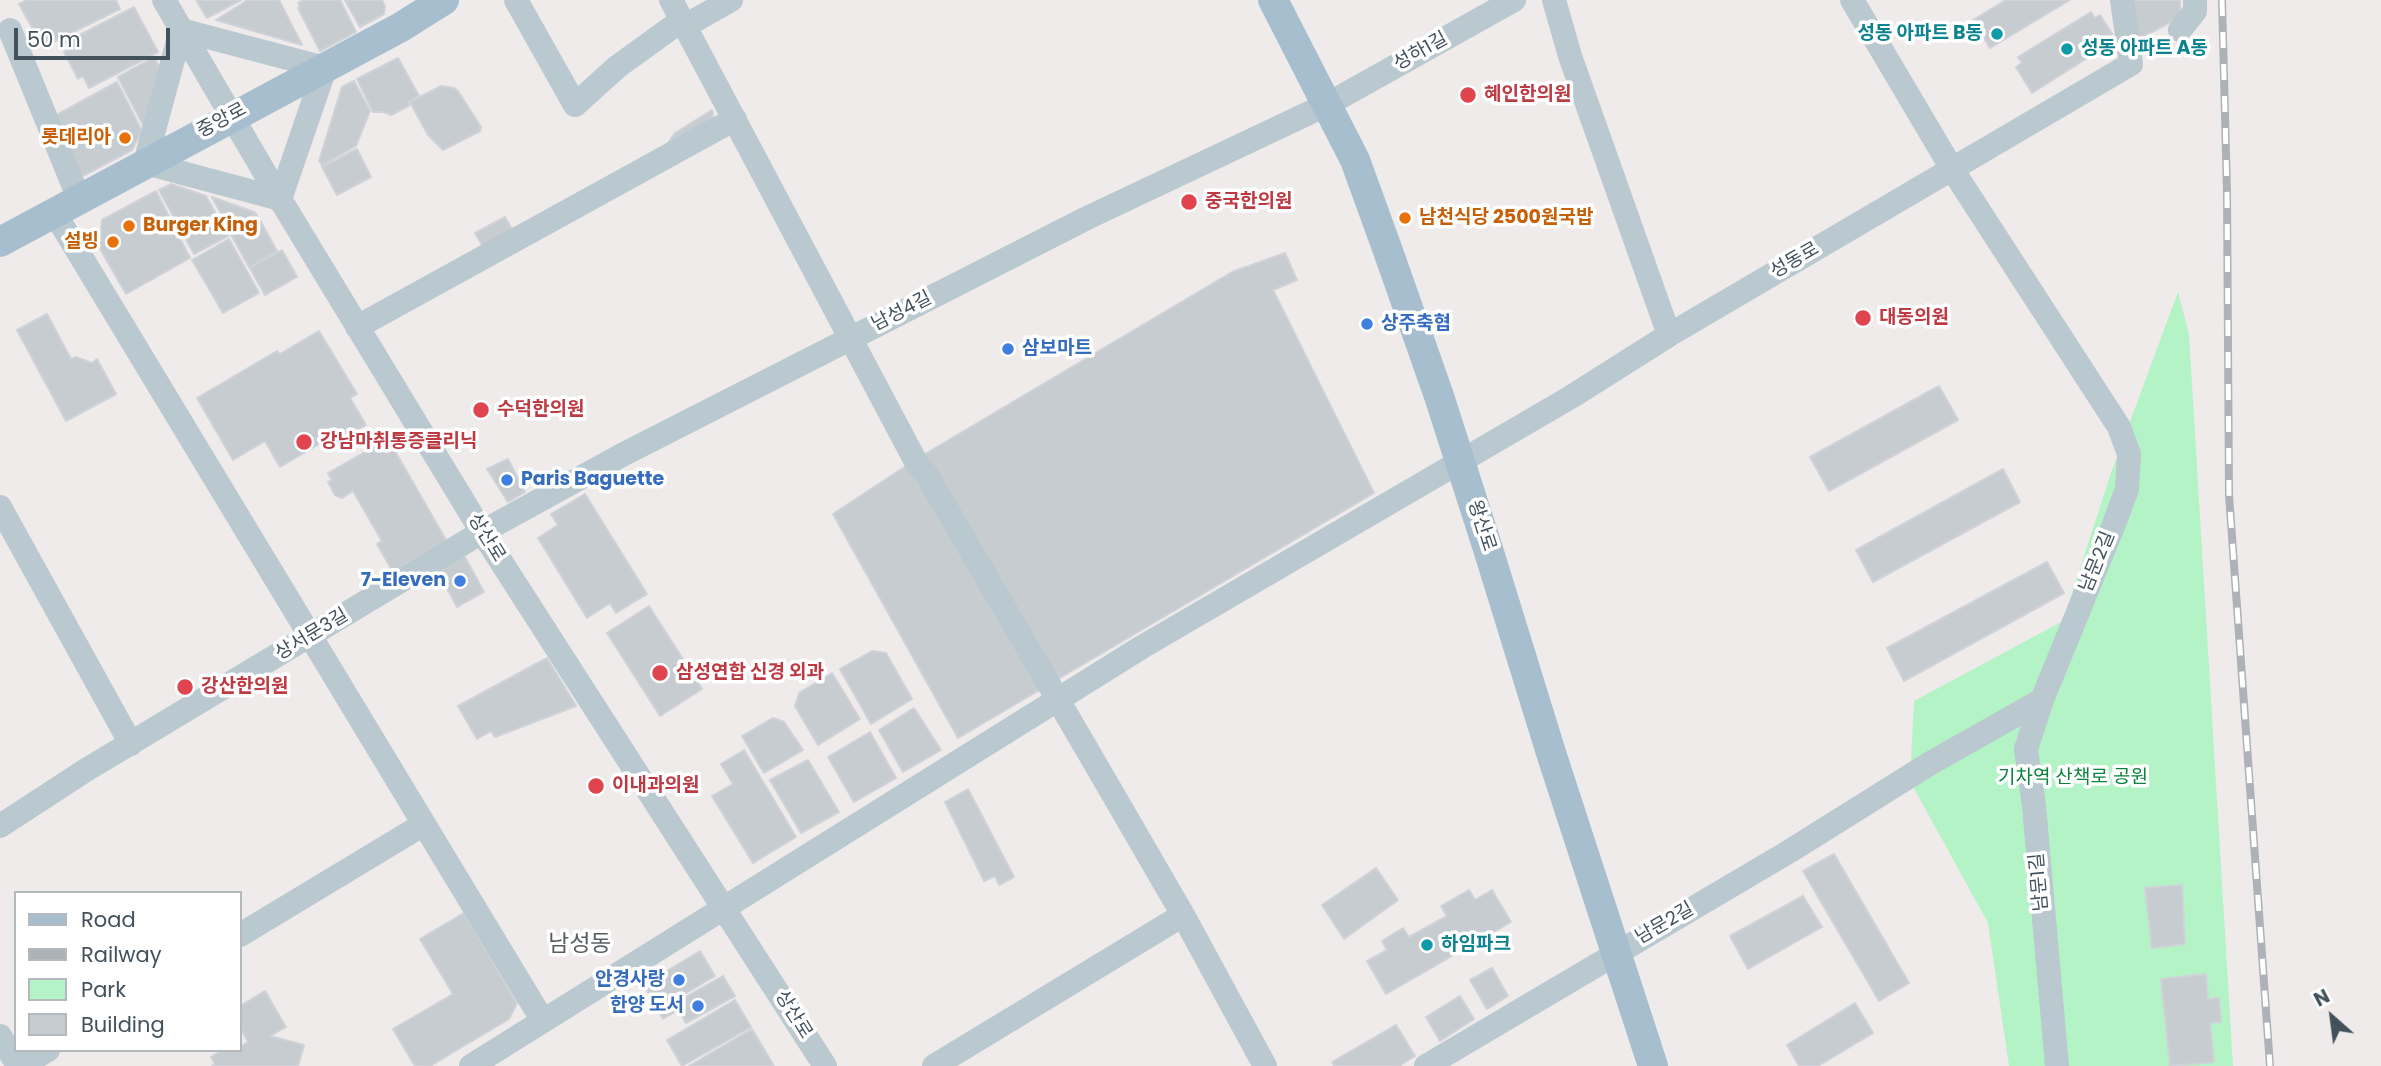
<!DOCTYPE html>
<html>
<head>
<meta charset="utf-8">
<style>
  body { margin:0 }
  #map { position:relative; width:2381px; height:1066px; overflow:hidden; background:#efebeb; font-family:Poppins,sans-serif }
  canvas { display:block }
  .legend { position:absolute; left:14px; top:891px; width:228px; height:161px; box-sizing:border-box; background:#fff; border:2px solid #b3b9bd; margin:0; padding:9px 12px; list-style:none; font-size:21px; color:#42515b }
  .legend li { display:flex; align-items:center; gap:14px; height:35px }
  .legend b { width:35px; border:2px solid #b3b9bd }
  .north { position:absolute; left:2297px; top:982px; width:70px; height:70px; -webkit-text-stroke:5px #fff; paint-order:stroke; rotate:332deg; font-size:19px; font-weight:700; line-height:28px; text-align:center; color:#42515b }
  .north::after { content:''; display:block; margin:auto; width:24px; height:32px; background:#42515b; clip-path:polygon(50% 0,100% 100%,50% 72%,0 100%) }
  .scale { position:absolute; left:14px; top:28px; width:156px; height:32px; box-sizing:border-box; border:4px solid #42515b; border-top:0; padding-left:9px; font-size:21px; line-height:24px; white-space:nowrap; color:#42515b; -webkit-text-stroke:5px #fff; paint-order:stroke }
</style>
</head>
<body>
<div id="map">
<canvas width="2381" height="1066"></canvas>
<ul class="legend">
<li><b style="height:9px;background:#a7becf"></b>Road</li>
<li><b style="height:9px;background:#adb2b7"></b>Railway</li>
<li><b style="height:19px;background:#b3f3c6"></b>Park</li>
<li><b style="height:19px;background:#c7ccd1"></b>Building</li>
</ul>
<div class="north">N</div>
<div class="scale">50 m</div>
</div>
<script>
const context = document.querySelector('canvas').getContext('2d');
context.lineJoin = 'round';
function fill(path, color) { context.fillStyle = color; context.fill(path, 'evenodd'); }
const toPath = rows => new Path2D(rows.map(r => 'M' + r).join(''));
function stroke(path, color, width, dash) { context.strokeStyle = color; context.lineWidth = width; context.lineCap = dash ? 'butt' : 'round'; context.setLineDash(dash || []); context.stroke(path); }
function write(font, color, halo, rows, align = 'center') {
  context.font = font + ' Poppins,"Noto Sans KR",sans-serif'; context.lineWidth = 7; context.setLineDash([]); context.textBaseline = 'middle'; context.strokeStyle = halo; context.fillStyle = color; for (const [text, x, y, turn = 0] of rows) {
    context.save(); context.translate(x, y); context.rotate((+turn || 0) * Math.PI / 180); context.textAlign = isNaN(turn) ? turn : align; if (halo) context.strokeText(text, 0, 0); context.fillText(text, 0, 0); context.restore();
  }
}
fill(toPath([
  [2178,292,2189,334,2233,1066,2009,1066,1988,923,1910,781,1914,701,2063,621,2111,473]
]), '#b3f3c6');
const building = toPath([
  [27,0,116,0,120,9,43,47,19,4,27,0],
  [196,0,241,0,207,18,196,0],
  [248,0,279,0,302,45,216,20,248,0],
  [304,0,340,0,356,32,320,51,298,8,300,6,298,3,304,0],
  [345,0,382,0,385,6,384,14,360,27,345,0],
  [2006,0,2070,0,1990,48,1973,20,2006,0],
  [2129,0,2180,0,2180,17,2135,41,2129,0],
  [134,7,158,52,89,88,83,76,78,79,64,52,70,49,66,42,134,7],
  [2091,12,2095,18,2100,15,2116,40,2032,93,2016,67,2022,63,2018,57,2091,12],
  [154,57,160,69,144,127,118,77,154,57],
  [398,58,419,96,408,102,410,105,391,115,384,112,373,112,357,79,398,58],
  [354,81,370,111,356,146,322,165,319,161,342,87,354,81],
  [117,82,142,131,132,150,75,180,49,119,117,82],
  [441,86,454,88,458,91,481,127,480,131,443,150,428,135,410,102,441,86],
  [712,110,713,114,710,126,659,156,675,133,712,110],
  [357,149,371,177,337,195,322,167,357,149],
  [171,184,206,196,228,236,194,254,159,190,171,184],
  [156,191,190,258,126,294,99,247,102,220,156,191],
  [212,197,254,212,256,214,229,228,212,197],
  [257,215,277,251,249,267,229,231,257,215],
  [505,217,514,233,484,249,475,233,505,217],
  [229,239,259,293,223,313,192,260,229,239],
  [282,250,297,277,265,295,250,268,282,250],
  [1285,253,1297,280,1273,290,1374,493,958,738,833,514,915,460,1232,272,1285,253],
  [47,314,71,359,76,357,92,363,97,359,116,394,66,421,17,330,47,314],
  [319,331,357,394,350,398,366,425,339,440,336,434,280,467,265,441,233,460,197,398,277,351,280,354,319,331],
  [1939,386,1958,420,1829,491,1810,457,1939,386],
  [388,439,446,540,393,572,377,544,382,541,353,491,342,498,335,495,328,482,332,480,328,473,388,439],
  [508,459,525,492,508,502,487,469,508,459],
  [2003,469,2020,502,1873,582,1856,550,2003,469],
  [585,494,647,594,616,613,610,603,587,618,538,538,558,525,551,514,585,494],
  [464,555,484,592,457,607,437,570,464,555],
  [2047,562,2064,593,1904,681,1887,648,2047,562],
  [649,606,702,689,660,716,607,633,649,606],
  [872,651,886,653,912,699,871,724,840,669,872,651],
  [547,658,576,706,495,737,491,731,477,739,458,706,547,658],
  [832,673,860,719,818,745,795,706,799,693,832,673],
  [914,708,941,750,903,772,879,730,914,708],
  [773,718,784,722,803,750,764,773,742,736,773,718],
  [870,732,896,778,854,802,828,757,870,732],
  [744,750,796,837,753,863,712,796,733,784,721,764,744,750],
  [808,760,839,812,801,833,770,780,808,760],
  [968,789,1014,877,999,885,995,876,984,881,945,802,968,789],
  [1834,854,1909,983,1879,1001,1803,871,1834,854],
  [1376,868,1398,900,1344,939,1322,905,1376,868],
  [2182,885,2185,944,2152,948,2145,888,2182,885],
  [1469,890,1475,900,1492,890,1511,922,1386,994,1367,961,1387,950,1382,941,1403,928,1409,937,1447,916,1441,906,1469,890],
  [1803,896,1822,927,1748,969,1730,936,1803,896],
  [464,913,517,1003,509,1019,430,1066,415,1066,393,1029,453,994,420,939,464,913],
  [700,951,715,976,671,1002,676,1011,663,1019,644,985,700,951],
  [1492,968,1508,996,1487,1009,1470,980,1492,968],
  [2206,974,2208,999,2219,998,2221,1022,2210,1023,2214,1062,2170,1066,2161,979,2206,974],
  [723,976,735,996,686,1023,681,1015,677,1013,682,999,723,976],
  [265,991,286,1027,270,1036,304,1045,298,1066,212,1066,215,1064,211,1057,222,1050,240,1050,240,1047,248,1042,240,1027,240,1006,265,991],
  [1460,996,1474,1019,1440,1041,1426,1017,1460,996],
  [735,1000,751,1027,682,1066,667,1040,735,1000],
  [1855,1003,1873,1033,1818,1066,1799,1066,1787,1045,1855,1003],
  [1396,1025,1415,1056,1399,1066,1334,1066,1332,1062,1396,1025],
  [752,1029,774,1066,689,1066,752,1029]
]);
fill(building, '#c7ccd1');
stroke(building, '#cfd2d8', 2);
stroke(toPath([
  [164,0,280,199,482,532,825,1066],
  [516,0,575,105,617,67,682,20],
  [671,0,915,460,928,477,1103,777,1183,915,1265,1066],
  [1554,0,1570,56,1669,335],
  [685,26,731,0],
  [10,30,79,199],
  [181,30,325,68,280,199,145,163,181,30],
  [2180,30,2195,11,2195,0],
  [54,212,543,1021],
  [357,327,735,119],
  [0,507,131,744],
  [2042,700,2026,749,2034,806,2057,1066],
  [0,826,86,770,482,532,622,455,1087,218,1328,104,1514,0],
  [240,935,424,824],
  [0,1036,18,1066],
  [21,1066,48,1050],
  [471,1066,1142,647,1571,397,1669,335,2131,64,2122,0],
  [934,1066,1183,915],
  [1426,1066,1790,851,1929,764,2042,700,2114,524,2127,489,2129,454,2119,427,1952,169,1852,0]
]), '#bac8d0', 24);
stroke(toPath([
  [1273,0,1355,160,1388,251,1439,396,1488,549,1552,756,1653,1066],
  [0,242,401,27,444,0]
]), '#a7becf', 30);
const rail = toPath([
  [2222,0,2227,192,2229,495,2270,1066]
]);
stroke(rail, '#adb2b7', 8);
stroke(rail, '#fff', 5, [16]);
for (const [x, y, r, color] of [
  [1997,34,7,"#0f9aa8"],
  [2067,49,7,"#0f9aa8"],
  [1468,95,9,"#e0444e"],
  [125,138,7,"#e8710a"],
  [1189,202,9,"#e0444e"],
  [1405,218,7,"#e8710a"],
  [129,226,7,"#e8710a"],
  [113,242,7,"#e8710a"],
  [1863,318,9,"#e0444e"],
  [1367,324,7,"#3f7fe0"],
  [1008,349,7,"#3f7fe0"],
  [481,410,9,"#e0444e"],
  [304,442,9,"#e0444e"],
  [507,480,7,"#3f7fe0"],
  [460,581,7,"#3f7fe0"],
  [660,673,9,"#e0444e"],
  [185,687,9,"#e0444e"],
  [596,786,9,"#e0444e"],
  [1427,945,7,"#0f9aa8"],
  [679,980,7,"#3f7fe0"],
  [698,1006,7,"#3f7fe0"]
]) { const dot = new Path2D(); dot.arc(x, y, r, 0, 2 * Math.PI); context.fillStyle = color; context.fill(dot); stroke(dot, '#fff', 2.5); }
write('bold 19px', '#0d838f', '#fff', [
  ["성동 아파트 B동",1983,34,"right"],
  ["성동 아파트 A동",2081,49],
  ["하임파크",1441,945]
], 'left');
write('19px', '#42515b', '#fff', [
  ["성하1길",1421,52,-29],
  ["중앙로",222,121,-28],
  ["성동로",1795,261,-30],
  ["남성4길",902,312,-27],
  ["왕산로",1481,526,72],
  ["상산로",486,538,58],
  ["남문2길",2098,562,-68],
  ["상서문3길",312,635,-31],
  ["남문1길",2040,882,-95],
  ["남문2길",1665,924,-30],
  ["상산로",793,1015,58]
]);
write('bold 19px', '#be3a42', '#fff', [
  ["혜인한의원",1484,95],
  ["중국한의원",1205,202],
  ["대동의원",1879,318],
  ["수덕한의원",497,410],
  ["강남마취통증클리닉",320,442],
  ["삼성연합 신경 외과",676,673],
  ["강산한의원",201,687],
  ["이내과의원",612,786]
], 'left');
write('bold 19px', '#c56008', '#fff', [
  ["롯데리아",111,138],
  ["남천식당 2500원국밥",1419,218,"left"],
  ["Burger King",143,226,"left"],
  ["설빙",99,242]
], 'right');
write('bold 19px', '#366cbe', '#fff', [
  ["상주축협",1381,324],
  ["삼보마트",1022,349],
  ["Paris Baguette",521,480],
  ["7-Eleven",446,581,"right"],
  ["안경사랑",665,980,"right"],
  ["한양 도서",684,1006,"right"]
], 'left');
write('19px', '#0c833d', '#fff', [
  ["기차역 산책로 공원",2073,778]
]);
write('23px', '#585d61', '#fff', [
  ["남성동",580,945]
]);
</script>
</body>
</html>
